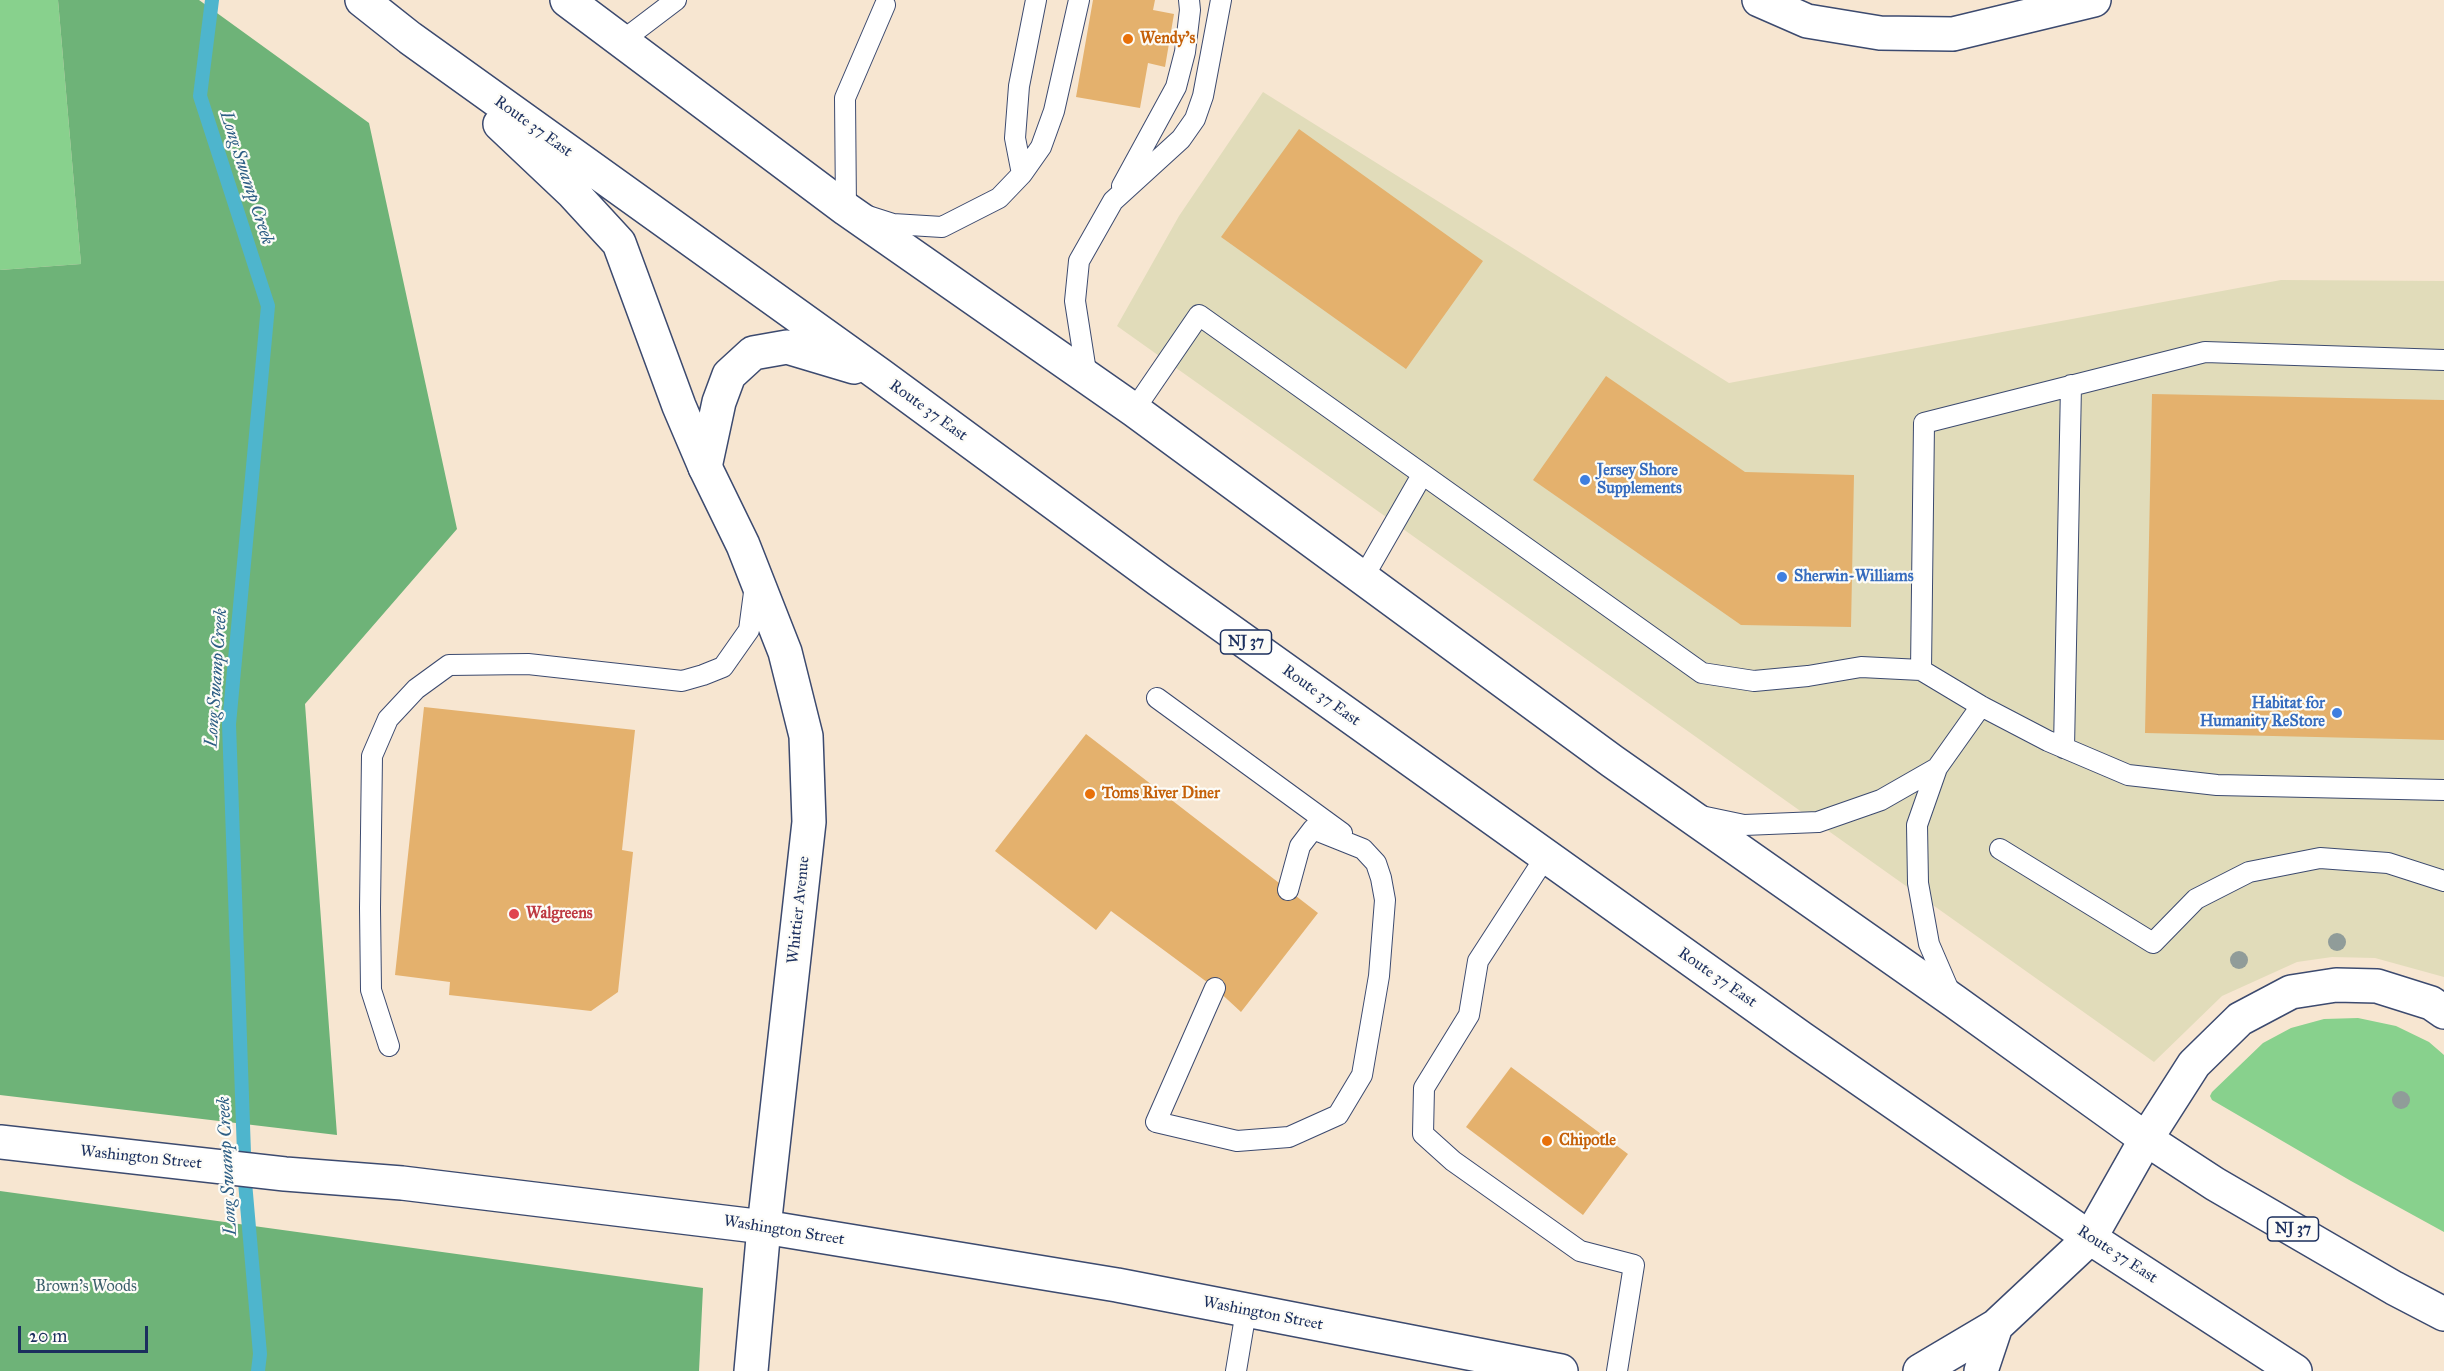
<!DOCTYPE html>
<html>
<head>
<meta charset="utf-8">
<style>
  body { margin:0 }
  #map { position:relative; width:2444px; height:1371px; overflow:hidden; background:#f7e6d1; font-family:"IM FELL Great Primer",serif }
  canvas { display:block }
  .scale { position:absolute; left:18px; top:1326px; width:130px; height:27px; box-sizing:border-box; border:3px solid #1b2f5e; border-top:0; padding-left:8px; font-size:18px; line-height:21px; white-space:nowrap; color:#1b2f5e; -webkit-text-stroke:4px #fdfcf7; paint-order:stroke }
</style>
</head>
<body>
<div id="map">
<canvas width="2444" height="1371"></canvas>
<div class="scale">20 m</div>
</div>
<script>
const context = document.querySelector('canvas').getContext('2d');
context.lineJoin = 'round';
function fill(path, color) { context.fillStyle = color; context.fill(path, 'evenodd'); }
const toPath = rows => new Path2D(rows.map(r => 'M' + r).join(''));
function stroke(path, color, width, dash) { context.strokeStyle = color; context.lineWidth = width; context.lineCap = dash ? 'butt' : 'round'; context.setLineDash(dash || []); context.stroke(path); }
function write(font, color, halo, rows, align = 'center') {
  context.font = font + ' "IM FELL Great Primer",serif'; context.lineWidth = 4.5; context.setLineDash([]); context.textBaseline = 'middle'; context.strokeStyle = halo; context.fillStyle = color; for (const [text, x, y, turn = 0] of rows) {
    context.save(); context.translate(x, y); context.rotate((+turn || 0) * Math.PI / 180); context.textAlign = isNaN(turn) ? turn : align; if (halo) context.strokeText(text, 0, 0); context.fillText(text, 0, 0); context.restore();
  }
}
fill(toPath([
  [1263,92,1729,383,2281,280,2444,281,2444,977,2375,958,2332,957,2297,962,2222,996,2154,1062,1117,326,1179,216]
]), '#e1dcba');
fill(toPath([
  [0,0,58,0,81,264,0,270],
  [2358,1018,2396,1026,2429,1042,2444,1055,2444,1232,2351,1181,2212,1100,2210,1096,2212,1092,2263,1043,2291,1028,2324,1019]
]), '#88d18d');
fill(toPath([
  [58,0,199,0,369,123,457,529,305,704,337,1135,0,1095,0,270,81,264],
  [0,1191,703,1288,699,1371,0,1371]
]), '#6eb378');
stroke(toPath([
  [212,0,200,96,268,306,229,724,245,1182,260,1354,258,1371]
]), '#4eb5cd', 14);
fill(toPath([
  [1093,0,1155,0,1153,10,1174,14,1165,67,1148,63,1140,108,1076,97],
  [1299,129,1483,261,1406,369,1221,237],
  [1606,376,1745,472,1854,475,1851,627,1741,625,1533,480],
  [2152,394,2444,400,2444,740,2145,733],
  [424,707,635,730,622,850,633,852,618,992,591,1011,449,995,450,982,395,975],
  [1086,734,1318,913,1241,1012,1215,988,1111,911,1096,930,995,851],
  [1511,1067,1628,1154,1583,1215,1466,1127]
]), '#e4b16d');
const service = toPath([
  [885,5,845,98,846,209,893,224,942,227,999,198,1022,174,1015,138,1019,86,1036,0],
  [622,41,676,0],
  [1022,174,1041,147,1054,111,1079,0],
  [1122,186,1176,87,1185,52,1190,10,1189,0],
  [1087,378,1075,301,1079,261,1113,201,1181,139,1195,119,1203,96,1221,0],
  [1134,410,1199,315,1702,673,1754,681,1808,676,1861,667,1921,670,1981,706,2048,741,2128,775,2217,785,2444,790],
  [1363,578,1422,475],
  [1921,670,1924,423,2205,352,2444,360],
  [1157,698,1342,833],
  [2064,748,2071,385],
  [1701,816,1744,825,1818,822,1881,800,1937,768],
  [2000,849,2153,943,2196,899,2249,872,2320,858,2388,863,2444,881],
  [1546,856,1478,961,1469,1015,1424,1088,1423,1134,1453,1161,1580,1251,1634,1265,1617,1371],
  [1215,988,1156,1122,1237,1141,1289,1137,1338,1115,1362,1075,1379,976,1385,900,1381,878,1376,863,1363,849,1313,829,1300,846,1288,890],
  [1951,995,1929,944,1918,883,1917,825,1937,768,1981,706],
  [389,1046,371,990,370,908,372,756,388,719,416,689,449,665,528,664,682,681,703,675,723,667,749,630,755,585],
  [1236,1371,1246,1311]
]);
const minor = toPath([
  [1759,0,1807,21,1880,33,1953,34,2094,0]
]);
const tertiary = toPath([
  [705,467,743,545,785,652,806,736,809,822,764,1227,751,1371]
]);
const secondary = toPath([
  [0,1142,285,1174,402,1183,764,1227,1117,1285,1561,1371],
  [1920,1371,1996,1326,2090,1238,2146,1139],
  [1981,1371,1996,1326]
]);
const trunk = toPath([
  [362,0,410,38,880,375,1159,580,1801,1038,2090,1238,2295,1371],
  [567,0,846,209,1134,410,1612,761,1954,1001,2146,1139,2215,1184,2394,1288,2444,1314],
  [500,124,573,193,619,243,679,406,705,467],
  [705,467,719,402,729,375,753,353,787,347,854,367],
  [2146,1139,2194,1064,2240,1019,2291,992,2336,985,2377,986,2431,1003,2444,1012]
]);
stroke(service, '#3c4a6f', 22);
stroke(minor, '#3c4a6f', 36);
stroke(tertiary, '#3c4a6f', 36);
stroke(secondary, '#3c4a6f', 36);
stroke(trunk, '#3c4a6f', 36);
stroke(service, '#fff', 20);
stroke(minor, '#fff', 33);
stroke(tertiary, '#fff', 33);
stroke(secondary, '#fff', 33);
stroke(trunk, '#fff', 33);
context.fillStyle = '#909c99';
for (const [x, y] of [
  [2337,942],
  [2239,960],
  [2401,1100]
]) { context.beginPath(); context.arc(x, y, 9, 0, 2 * Math.PI); context.fill(); }
for (const [x, y, r, color] of [
  [1128,39,6,"#e8710a"],
  [1585,480,6,"#3f7fe0"],
  [1782,577,6,"#3f7fe0"],
  [2337,713,6,"#3f7fe0"],
  [1090,794,6,"#e8710a"],
  [514,914,6,"#e0444e"],
  [1547,1141,6,"#e8710a"]
]) { const dot = new Path2D(); dot.arc(x, y, r, 0, 2 * Math.PI); context.fillStyle = color; context.fill(dot); stroke(dot, '#fdfcf7', 2); }
for (const [x, y, w] of [
  [1246,642,51],
  [2293,1229,51]
]) { const box = new Path2D(); box.roundRect(x - w / 2, y - 12, w, 24, 4.5); context.fillStyle = '#fdfcf7'; context.fill(box); stroke(box, '#1b2f5e', 1.5); }
write('bold 15px', '#1b2f5e', null, [
  ["NJ 37",1246,642],
  ["NJ 37",2293,1229]
]);
write('bold 16px', '#c56008', '#fdfcf7', [
  ["Wendy's",1140,39],
  ["Toms River Diner",1102,794],
  ["Chipotle",1559,1141]
], 'left');
write('16px', '#1b2f5e', '#fdfcf7', [
  ["Route 37 East",533,127,36],
  ["Route 37 East",928,411,36],
  ["Route 37 East",1321,696,36],
  ["Whittier Avenue",799,910,-84],
  ["Route 37 East",1717,978,35],
  ["Washington Street",141,1158,6],
  ["Washington Street",784,1231,9],
  ["Route 37 East",2117,1255,33],
  ["Washington Street",1263,1314,11]
]);
write('bold 16px', '#366cbe', '#fdfcf7', [
  ["Jersey Shore",1597,471],
  ["Supplements",1597,489],
  ["Sherwin-Williams",1794,577],
  ["Habitat for",2325,704,"right"],
  ["Humanity ReStore",2325,722,"right"]
], 'left');
write('bold 16px', '#be3a42', '#fdfcf7', [
  ["Walgreens",526,914]
], 'left');
write('16px', '#3c606c', '#fdfcf7', [
  ["Brown's Woods",86,1287]
]);
write('italic 18px', '#2d5e85', '#fdfcf7', [
  ["Long Swamp Creek",246,178,72],
  ["Long Swamp Creek",217,678,-86],
  ["Long Swamp Creek",228,1166,-93]
]);
</script>
</body>
</html>
